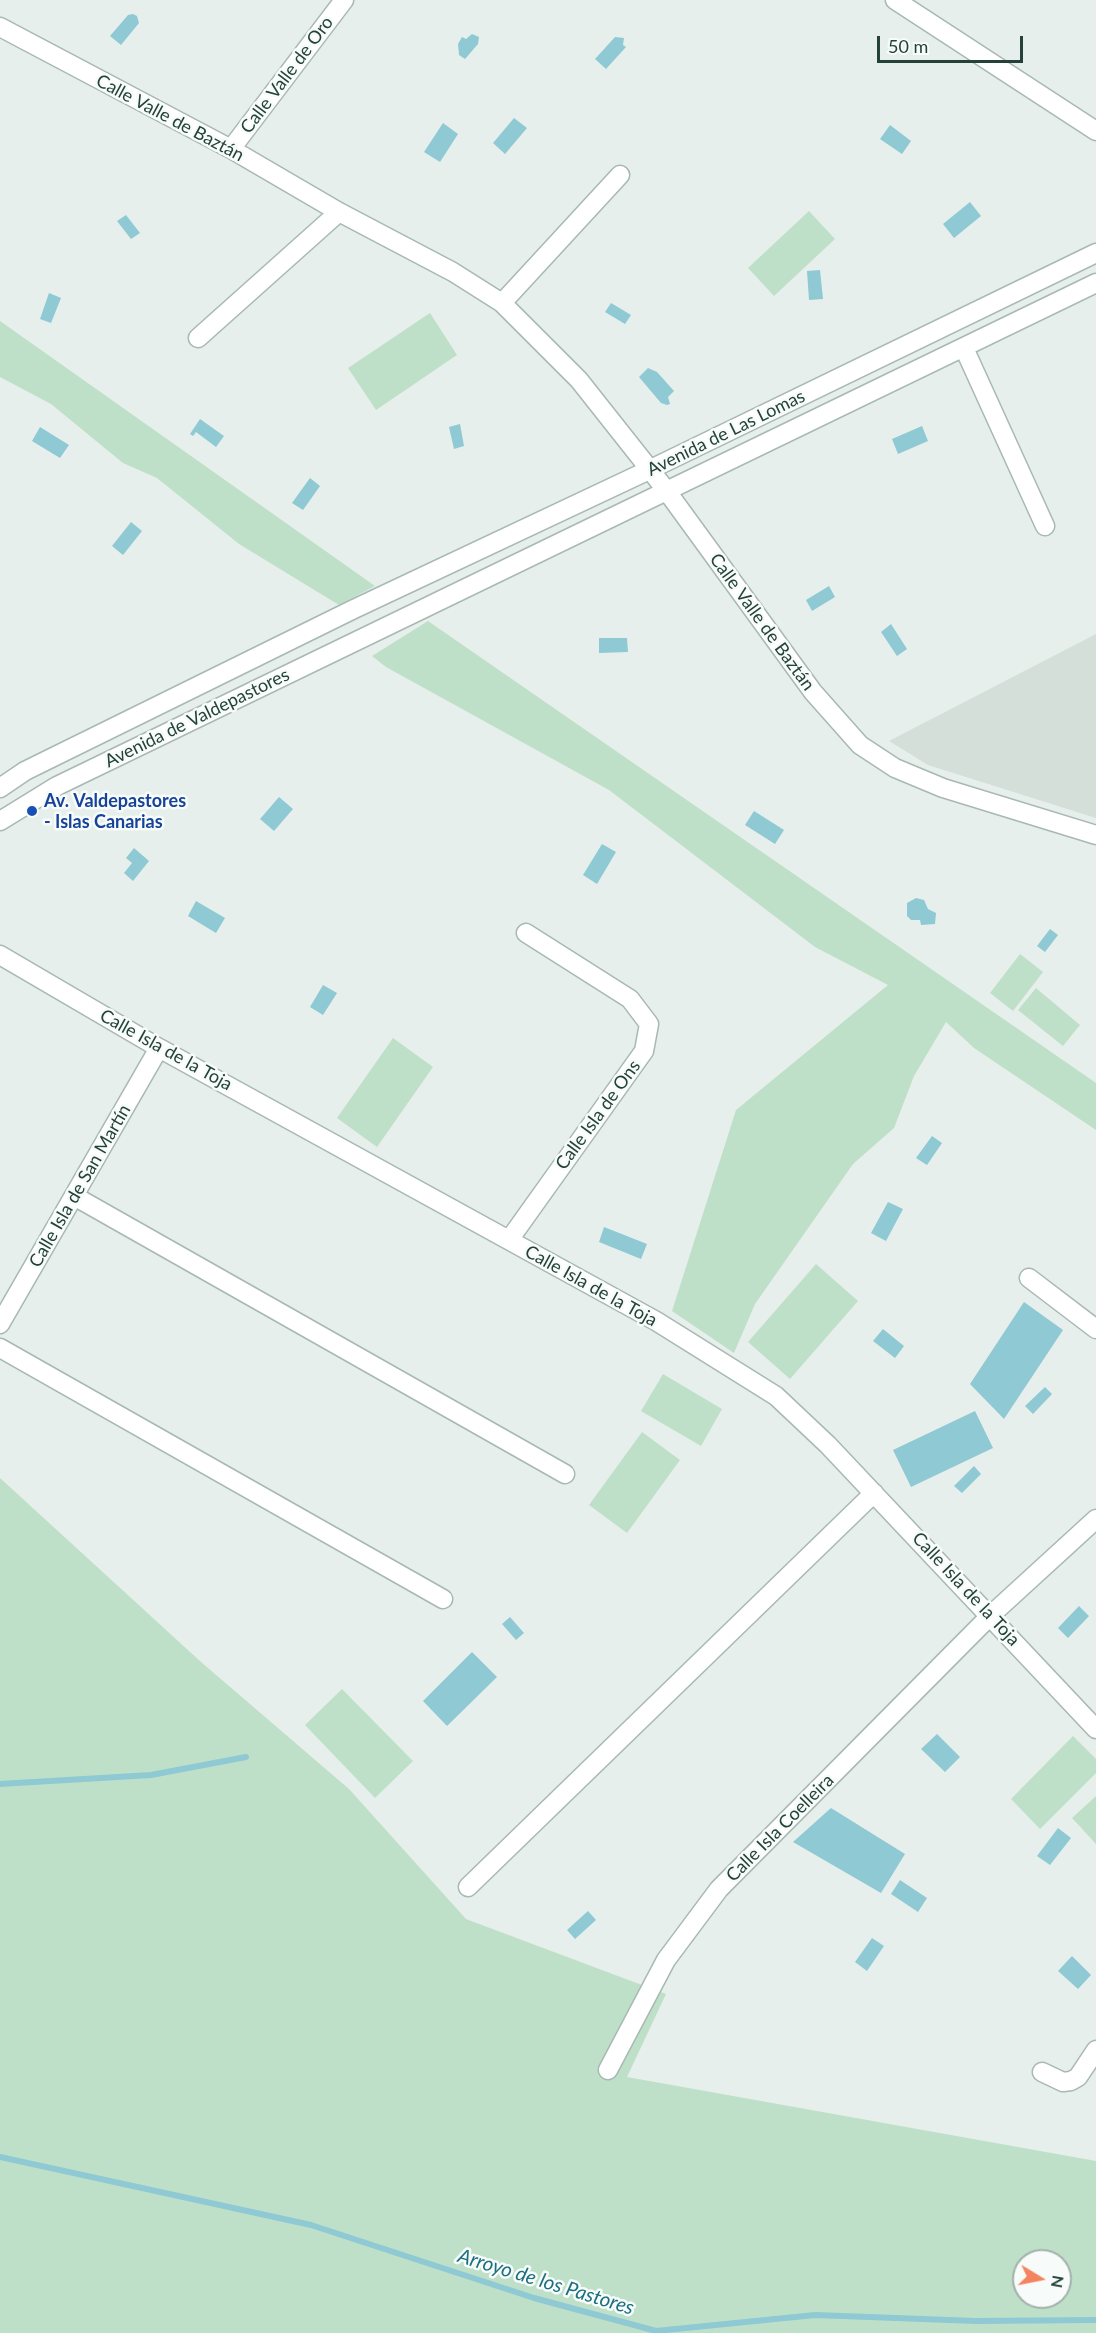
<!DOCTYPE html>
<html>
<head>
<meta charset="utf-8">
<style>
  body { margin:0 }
  #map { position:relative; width:1096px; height:2333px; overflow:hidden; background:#e6efeb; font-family:Lato,sans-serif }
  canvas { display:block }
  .north { position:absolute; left:1012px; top:2249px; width:60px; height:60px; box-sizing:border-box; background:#f7fbf9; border:2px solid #a3b1ad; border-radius:50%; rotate:100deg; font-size:16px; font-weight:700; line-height:24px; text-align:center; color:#24423a }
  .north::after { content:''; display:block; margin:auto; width:21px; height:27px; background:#f4845f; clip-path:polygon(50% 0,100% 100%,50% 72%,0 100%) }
  .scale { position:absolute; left:877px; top:36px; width:146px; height:27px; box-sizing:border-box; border:3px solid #24423a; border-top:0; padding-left:8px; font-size:18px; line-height:21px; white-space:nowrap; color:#24423a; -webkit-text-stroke:4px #f7fbf9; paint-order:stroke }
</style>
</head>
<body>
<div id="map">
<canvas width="1096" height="2333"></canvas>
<div class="north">N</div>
<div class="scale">50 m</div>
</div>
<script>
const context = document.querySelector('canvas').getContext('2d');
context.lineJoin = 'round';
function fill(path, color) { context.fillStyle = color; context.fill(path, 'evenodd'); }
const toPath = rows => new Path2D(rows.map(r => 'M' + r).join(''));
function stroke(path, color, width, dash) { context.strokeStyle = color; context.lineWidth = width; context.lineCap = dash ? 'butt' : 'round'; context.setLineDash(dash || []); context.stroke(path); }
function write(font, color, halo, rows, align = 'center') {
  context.font = font + ' Lato,sans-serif'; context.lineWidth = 5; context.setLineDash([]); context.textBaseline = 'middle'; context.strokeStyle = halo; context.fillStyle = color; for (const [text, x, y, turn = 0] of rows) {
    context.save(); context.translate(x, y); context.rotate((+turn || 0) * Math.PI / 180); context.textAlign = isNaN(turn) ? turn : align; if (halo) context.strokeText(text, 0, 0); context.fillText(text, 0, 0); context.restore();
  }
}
fill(toPath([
  [1096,634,1096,818,928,765,889,741]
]), '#d4dfda');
fill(toPath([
  [809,211,835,239,774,296,748,268],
  [430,313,457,355,376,410,348,368],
  [0,321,375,586,339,605,239,544,157,478,123,463,51,404,0,377],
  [428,621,1096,1083,1096,1130,974,1048,946,1022,914,1076,894,1128,853,1164,755,1304,734,1353,672,1311,736,1110,888,985,815,947,609,790,386,667,372,656],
  [1020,954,1043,972,1013,1011,990,993],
  [1036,988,1080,1025,1063,1046,1018,1010],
  [393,1038,433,1067,377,1147,337,1118],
  [816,1264,858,1301,790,1379,748,1342],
  [663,1374,722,1409,701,1446,641,1411],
  [642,1432,680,1460,627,1533,589,1505],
  [0,1478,201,1662,349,1789,466,1919,666,1994,627,2077,1096,2161,1096,2333,0,2333],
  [1024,2261,1060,2261,1060,2297,1024,2297],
  [342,1689,413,1761,375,1798,305,1725],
  [1073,1736,1096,1759,1096,1773,1040,1829,1011,1799],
  [1096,1796,1096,1844,1072,1818]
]), '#bfe0c8');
fill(toPath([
  [133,14,137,16,139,23,121,45,110,36,128,15],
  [472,34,479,37,478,44,465,59,459,55,458,44,462,37,466,39],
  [615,37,624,38,623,45,626,47,606,69,595,59],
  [514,118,527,128,505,154,493,143],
  [443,123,458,134,440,162,424,152],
  [890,125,911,141,902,154,880,139],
  [970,202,981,216,954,238,943,224],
  [126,215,140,233,131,239,117,221],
  [820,270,823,299,809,300,807,271],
  [49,293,61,298,51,323,40,319],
  [611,303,631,315,625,324,605,312],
  [648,368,657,372,674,391,668,397,670,404,667,405,661,403,639,377],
  [200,419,224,436,216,447,196,432,193,436,190,434],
  [460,424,464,446,454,449,449,427],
  [922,426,928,441,898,454,892,439],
  [40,427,69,445,60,458,32,441],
  [310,478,320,486,303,510,292,503],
  [131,522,142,531,123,555,112,546],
  [829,586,835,597,812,611,806,600],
  [891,624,907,649,897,656,881,632],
  [599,638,627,638,628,652,599,653],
  [279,797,293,809,274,831,260,819],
  [754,811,784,830,775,844,745,825],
  [602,844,616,852,597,884,583,875],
  [134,848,149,861,133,881,124,873,132,863,126,858],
  [916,898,924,900,928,909,936,913,935,924,921,925,920,920,911,920,907,916,907,903],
  [196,901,225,918,216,933,188,916],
  [1050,929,1058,935,1045,952,1037,946],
  [323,985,337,993,323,1015,310,1007],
  [932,1136,942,1143,927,1165,916,1158],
  [888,1202,903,1209,886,1241,871,1233],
  [604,1227,647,1244,641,1259,599,1242],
  [1024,1302,1063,1330,1004,1419,970,1384],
  [883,1329,904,1346,895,1358,873,1341],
  [1045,1387,1052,1394,1033,1414,1025,1406],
  [975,1411,993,1448,911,1487,893,1450],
  [974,1466,981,1474,962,1493,954,1486],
  [1079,1606,1089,1616,1068,1638,1058,1628],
  [510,1617,524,1633,516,1640,502,1624],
  [472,1652,497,1677,447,1726,423,1701],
  [937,1734,960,1757,945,1772,921,1749],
  [831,1808,905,1854,881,1893,793,1842],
  [1058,1828,1071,1838,1050,1865,1037,1856],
  [900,1880,927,1898,918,1912,891,1894],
  [588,1911,596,1920,575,1939,567,1930],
  [872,1938,884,1946,867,1971,855,1962],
  [1072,1956,1091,1975,1078,1989,1058,1971]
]), '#8ec9d4');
stroke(toPath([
  [0,1784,151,1775,246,1757],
  [0,2157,311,2225,534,2298,656,2331,815,2315,976,2321,1096,2320]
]), '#8ec9d4', 6);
const minor = toPath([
  [895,0,1096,131],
  [0,27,231,149,339,212,453,272,502,303,579,380,666,490,813,692,860,745,895,768,943,788,1096,835],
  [231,149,344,0],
  [502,303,620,175],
  [198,338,339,212],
  [964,348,1045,526],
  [0,788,25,771,354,609,649,470,1096,253],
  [0,821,57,786,1096,283],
  [0,955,159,1048,656,1321,776,1396,828,1445,1096,1729],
  [74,1196,565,1474],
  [509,1240,644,1051,649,1024,630,999,526,933],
  [1029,1278,1096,1329],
  [0,1324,159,1048],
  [0,1348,443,1599],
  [468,1887,874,1493],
  [608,2070,666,1960,719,1889,991,1615,1096,1519],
  [1042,2072,1063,2082,1071,2081,1078,2077,1096,2050]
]);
stroke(minor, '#a8b8b2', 21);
stroke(minor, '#fff', 18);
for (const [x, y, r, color] of [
  [32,811,6,"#1a4fb4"]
]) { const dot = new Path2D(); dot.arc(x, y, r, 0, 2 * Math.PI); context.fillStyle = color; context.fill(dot); stroke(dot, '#f7fbf9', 2); }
write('18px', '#24423a', '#f7fbf9', [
  ["Calle Valle de Oro",287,75,-53],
  ["Calle Valle de Baztán",170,118,28],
  ["Avenida de Las Lomas",726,433,-26],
  ["Calle Valle de Baztán",762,622,54],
  ["Avenida de Valdepastores",197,718,-26],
  ["Calle Isla de la Toja",166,1050,29],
  ["Calle Isla de Ons",598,1115,-54],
  ["Calle Isla de San Martín",80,1186,-60],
  ["Calle Isla de la Toja",591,1286,29],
  ["Calle Isla de la Toja",966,1589,47],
  ["Calle Isla Coelleira",780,1828,-45]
]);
write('bold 18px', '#164399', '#f7fbf9', [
  ["Av. Valdepastores",44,801],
  ["- Islas Canarias",44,822]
], 'left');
write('italic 20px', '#1c6f80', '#f7fbf9', [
  ["Arroyo de los Pastores",546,2282,17]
]);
</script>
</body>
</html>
